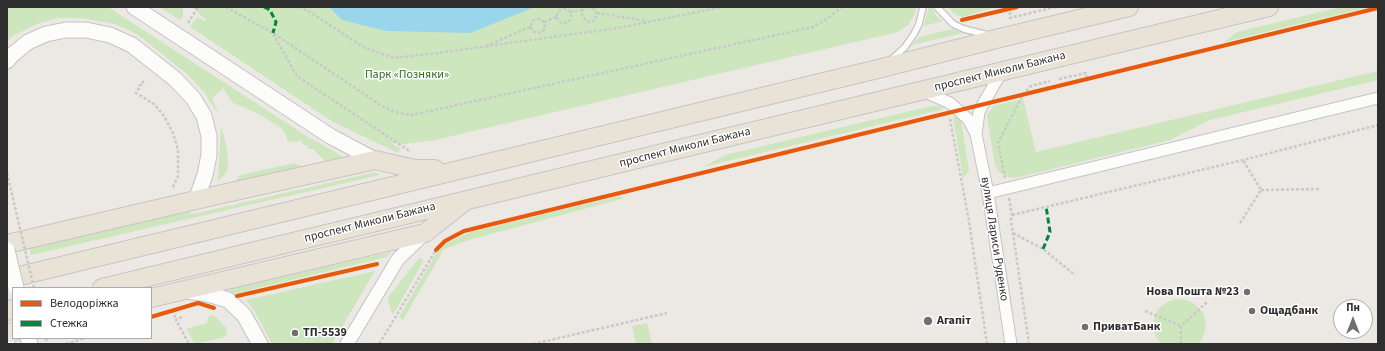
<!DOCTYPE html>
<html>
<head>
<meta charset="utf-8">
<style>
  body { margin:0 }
  #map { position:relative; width:1385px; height:351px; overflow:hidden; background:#ece8e4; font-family:"Source Sans 3",sans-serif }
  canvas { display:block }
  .frame { position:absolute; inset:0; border:8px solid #2e2e2e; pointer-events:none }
  .legend { position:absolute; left:12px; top:287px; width:140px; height:52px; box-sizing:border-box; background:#fff; border:1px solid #ababab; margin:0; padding:5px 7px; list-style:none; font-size:12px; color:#2e2e2e }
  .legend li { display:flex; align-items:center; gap:8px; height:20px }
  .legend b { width:20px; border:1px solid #ababab }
  .north { position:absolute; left:1333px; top:299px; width:40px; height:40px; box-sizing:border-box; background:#fff; border:1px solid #ababab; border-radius:50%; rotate:0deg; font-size:11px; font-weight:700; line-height:16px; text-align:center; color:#2e2e2e }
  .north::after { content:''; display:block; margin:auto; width:14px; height:18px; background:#706f6e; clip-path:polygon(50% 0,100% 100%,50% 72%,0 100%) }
</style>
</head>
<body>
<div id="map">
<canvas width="1385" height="351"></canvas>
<div class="frame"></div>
<ul class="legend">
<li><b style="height:5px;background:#e8590c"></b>Велодоріжка</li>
<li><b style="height:5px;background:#00873e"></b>Стежка</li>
</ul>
<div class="north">Пн</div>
</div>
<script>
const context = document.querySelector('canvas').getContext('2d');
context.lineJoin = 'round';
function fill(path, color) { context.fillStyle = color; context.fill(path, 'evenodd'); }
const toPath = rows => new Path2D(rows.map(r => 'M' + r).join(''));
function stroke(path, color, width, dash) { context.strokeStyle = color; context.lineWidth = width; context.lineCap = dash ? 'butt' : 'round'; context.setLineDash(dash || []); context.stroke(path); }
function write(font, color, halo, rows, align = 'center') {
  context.font = font + ' "Source Sans 3",sans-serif'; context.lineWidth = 3; context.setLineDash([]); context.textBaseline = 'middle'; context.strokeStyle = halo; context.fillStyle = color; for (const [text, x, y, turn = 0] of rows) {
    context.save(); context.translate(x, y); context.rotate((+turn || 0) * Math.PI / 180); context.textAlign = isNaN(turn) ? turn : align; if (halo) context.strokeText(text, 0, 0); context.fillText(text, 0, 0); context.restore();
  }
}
fill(toPath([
  [7,7,108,7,305,135,347,159,327,163,313,149,309,149,307,145,303,145,302,140,294,142,288,141,284,131,280,127,255,112,233,103,223,88,212,98,218,112,215,110,205,93,187,74,137,34,115,24,81,18,58,18,37,24,13,36,7,41],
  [159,7,183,7,183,17,180,20],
  [192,7,916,7,915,14,908,25,898,32,435,140,405,144,391,143,401,149,398,153,333,122,190,27,197,17,205,21,206,20],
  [929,7,932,7,936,16,943,21,924,26],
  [948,7,996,7,962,17,953,13],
  [1341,7,1369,7,1224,42,1237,32],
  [952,29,963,33,912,45,919,37],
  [1378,71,1378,80,1210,120,1170,140,1024,176,1014,178,1008,177,1000,173,995,165,987,116,993,106,1023,99,1036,152],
  [931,106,941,106,944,109,703,167,725,155],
  [959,115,961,120,969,170,966,175,963,178,953,117],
  [221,126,227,149,228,164,227,171,218,182],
  [294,163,305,168,234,186,235,182,239,176,245,174],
  [376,172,380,175,31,255,29,247,186,211,193,214],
  [620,196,625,198,469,240,444,249,403,320,399,317,437,252,448,242,471,232],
  [391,252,387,257,233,294,229,289],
  [419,258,424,260,393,315,388,302,389,296],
  [375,271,332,344,272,344,255,312,246,300],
  [1176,299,1186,300,1193,303,1199,308,1204,315,1206,323,1205,332,1202,339,1198,344,1161,344,1154,333,1153,324,1155,315,1160,307,1167,302],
  [212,315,216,317,227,329,227,332,226,336,222,338,198,343,194,342,186,329,207,323,208,318],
  [647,323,652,344,636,344,632,326]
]), '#cee6be');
fill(toPath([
  [329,7,535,7,470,33,386,31,342,20]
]), '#99d6ec');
const service = toPath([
  [937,7,953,24,964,29,988,35],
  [891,60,905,47,914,34,919,24,923,7]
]);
const minor = toPath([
  [923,91,950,103,968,119,976,134,988,193,1011,344],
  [976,134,979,112,983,104,1002,71],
  [988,193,1378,98]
]);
const tertiary = toPath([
  [347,344,398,259,425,233]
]);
const secondary = toPath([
  [134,7,330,136,375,160],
  [7,61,12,55,28,42,46,34,66,30,86,30,110,35,132,45,175,79,193,98,204,116,209,136,209,155,205,175,196,200],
  [187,291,208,294,228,300,244,315,260,344],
  [28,338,30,344],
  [7,343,7,344]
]);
const trunk = toPath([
  [7,244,213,196,375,160,415,169,435,169],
  [7,279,882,68,1004,37,1129,7],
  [102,288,1269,7],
  [151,298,425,233,463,203],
  [7,311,13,309],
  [7,333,13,332]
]);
stroke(service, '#c5c4c5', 8);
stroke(minor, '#c5c4c5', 13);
stroke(tertiary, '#c5c4c5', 15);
stroke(secondary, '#c5c4c5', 17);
stroke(trunk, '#c6c5c4', 20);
stroke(toPath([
  [226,7,273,33,382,106,395,112,411,115,813,27,827,19,842,7],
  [299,7,310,12,363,47,394,58,438,53,624,27,722,7],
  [589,7,583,10,582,15,586,21,590,22,595,20,597,13,594,9,590,7],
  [1010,7,1010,18,1055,7],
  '557 16a7 7 0 1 1 14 0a7 7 0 1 1-14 0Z',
  [570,12,583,10],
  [597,13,647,21],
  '531 26a7 7 0 1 1 14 0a7 7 0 1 1-14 0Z',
  [965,19,1017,7],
  [544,22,556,17],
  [188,23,198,7],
  [273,34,297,76,411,152],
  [486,46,530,27],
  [1059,79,1086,73,1087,78],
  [144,81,140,85,141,85,136,93,154,104,164,116,173,133,178,150,178,176,172,189],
  [997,100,1378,8],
  [950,119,969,221,987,344],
  [1005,178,998,143,1023,94,1031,86,1050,81],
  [1261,190,1320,189],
  [1009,198,1012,215,1011,220,1029,344],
  [1012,215,1243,160,1378,125],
  [1240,223,1261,190,1243,160],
  [1013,233,1043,249,1075,275],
  [241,295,377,264],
  [173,310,176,320],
  [1145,311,1181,326],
  [151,317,175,309],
  [182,317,176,320,189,344],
  [46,338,47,344],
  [66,344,85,338],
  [379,344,436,250,445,241,464,231,946,113],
  [533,344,667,313],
  [1181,344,1181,326,1207,302]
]), '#c9c9c8', 2.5, [3, 2]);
stroke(service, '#fcfcfb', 5.5);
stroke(minor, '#fcfcfb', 11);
stroke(tertiary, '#fcfcfb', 13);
stroke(secondary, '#fcfcfb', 15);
stroke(trunk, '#e9e2d6', 18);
const secondaryBridge = toPath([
  [7,250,16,288]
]);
stroke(secondaryBridge, '#c5c4c5', 17, []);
stroke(toPath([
  [7,173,34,288]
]), '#c9c9c8', 2.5, [3, 2]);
stroke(secondaryBridge, '#fcfcfb', 15);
stroke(toPath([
  [264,7,270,10,276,22,273,33],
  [1043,249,1050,232,1046,206]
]), '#00873e', 3, [6, 3]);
stroke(toPath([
  [962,20,1017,7],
  [436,250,445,241,464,231,1378,8],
  [237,296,377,264],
  [151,317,198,303,214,308]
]), '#e8590c', 4);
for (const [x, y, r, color] of [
  [1247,292,4,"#706f6e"],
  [1252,311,4,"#706f6e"],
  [928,321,5,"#706f6e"],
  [1085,327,4,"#706f6e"],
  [295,333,4,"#706f6e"]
]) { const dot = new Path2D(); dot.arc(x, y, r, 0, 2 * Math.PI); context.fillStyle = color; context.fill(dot); stroke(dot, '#fff', 1.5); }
write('12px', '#2e2e2e', '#fff', [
  ["проспект Миколи Бажана",1000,72,-14],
  ["проспект Миколи Бажана",685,148,-14],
  ["проспект Миколи Бажана",370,223,-14],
  ["вулиця Лариси Руденко",994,239,81]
]);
write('12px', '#2c6e1b', '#fff', [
  ["Парк «Позняки»",407,75]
]);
write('bold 12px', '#2e2e2e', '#fff', [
  ["Нова Пошта №23",1239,292,"right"],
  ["Ощадбанк",1260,311],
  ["Агапіт",937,321],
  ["ПриватБанк",1093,327],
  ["ТП-5539",303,333]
], 'left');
</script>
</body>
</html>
